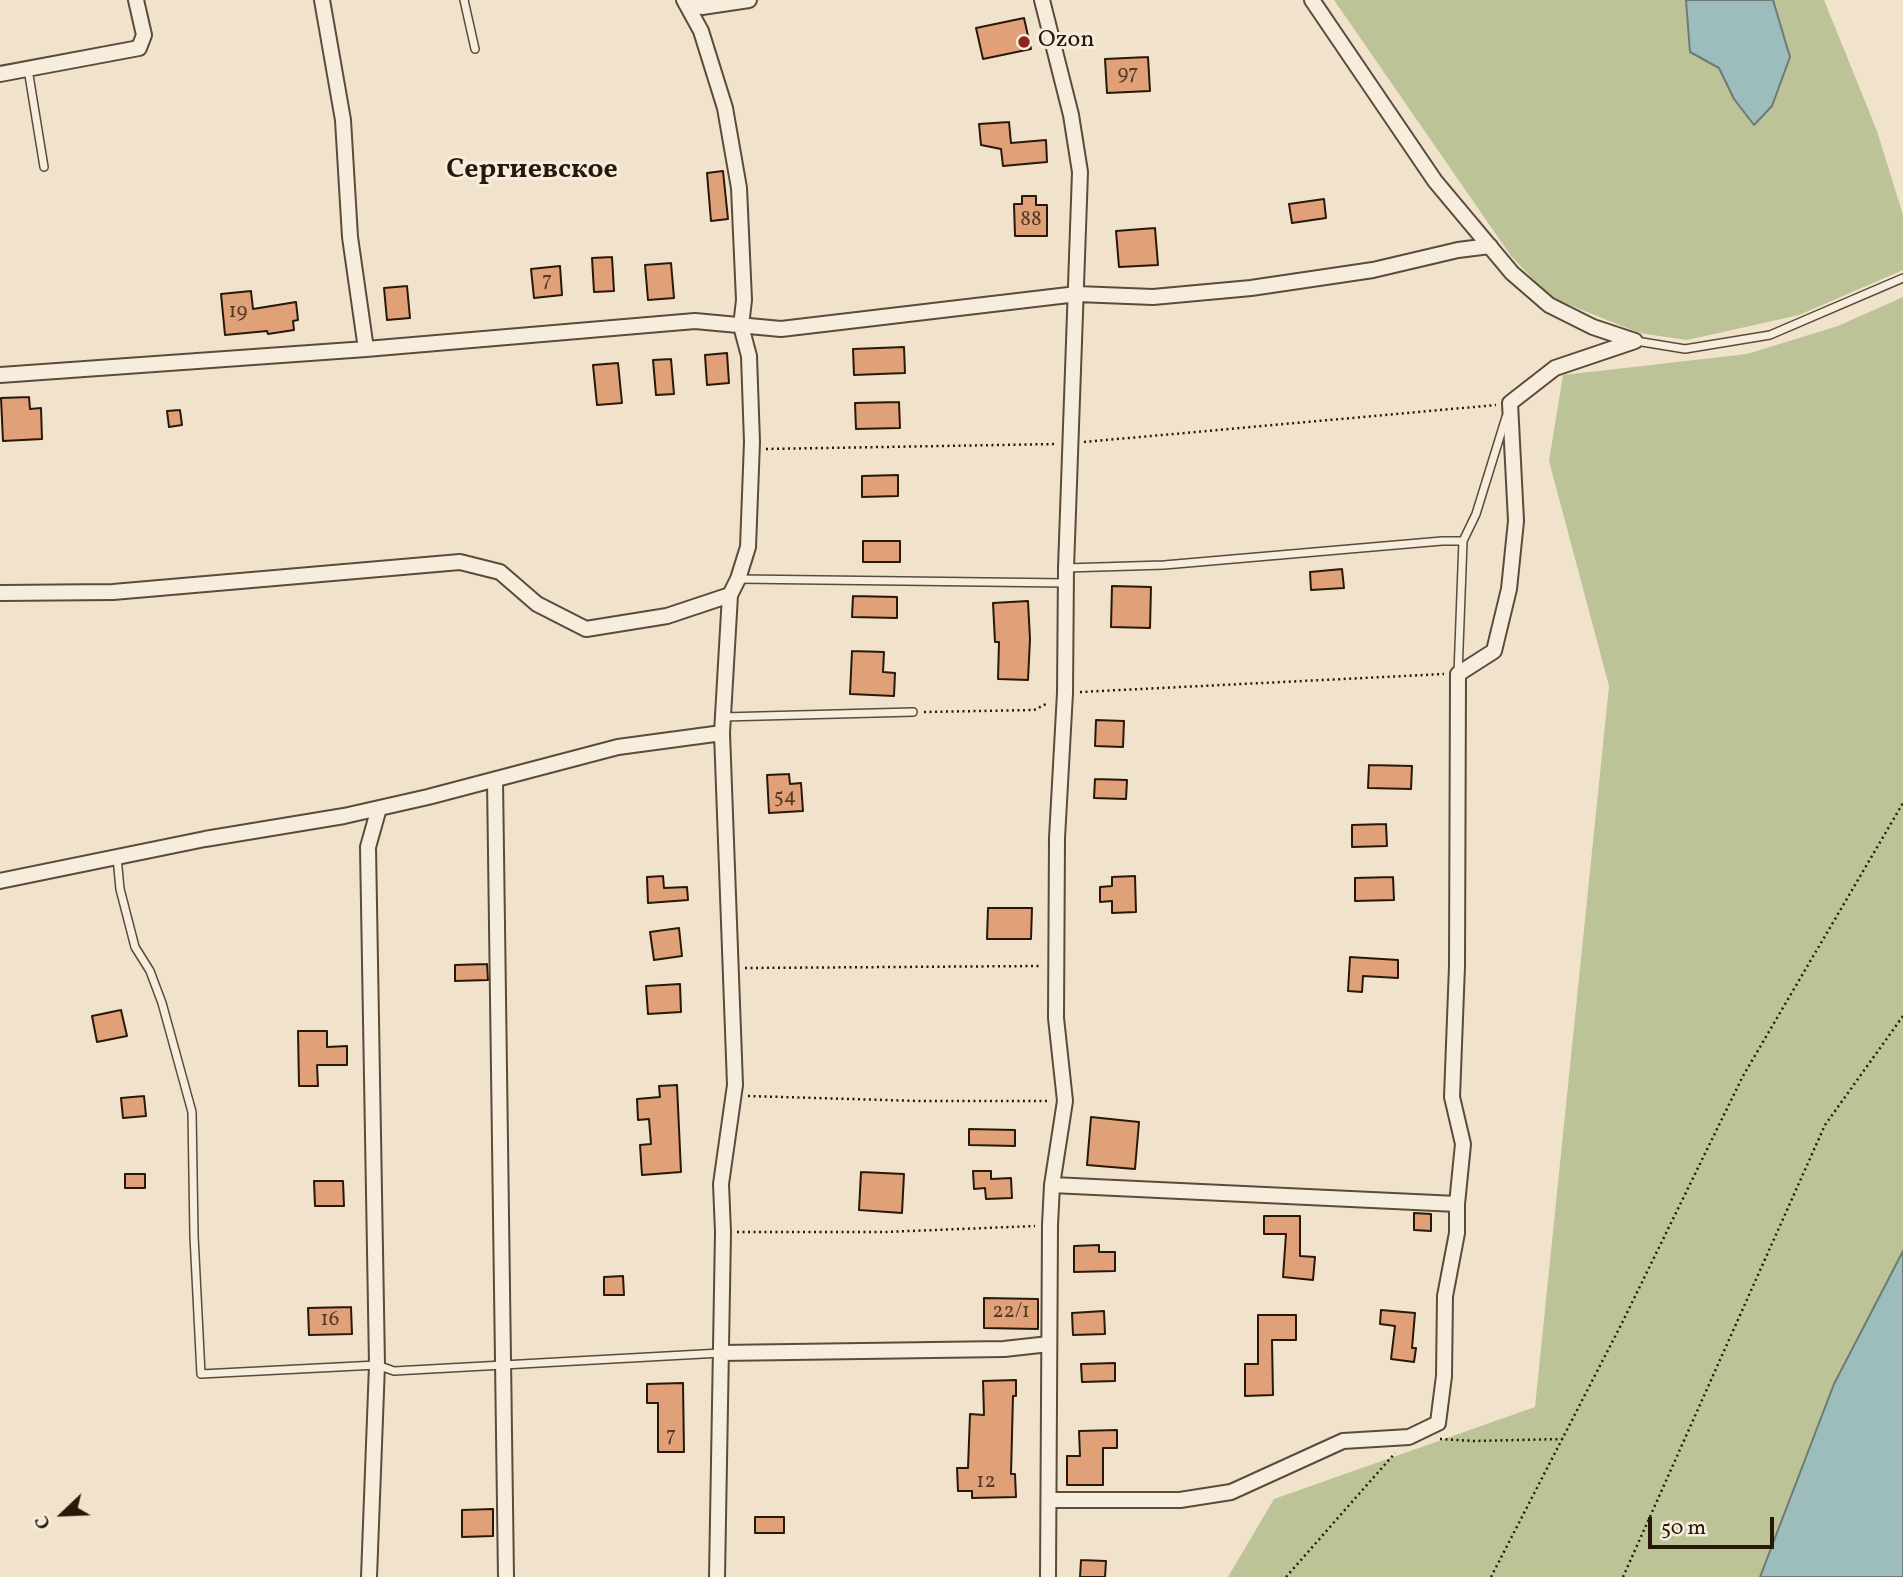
<!DOCTYPE html>
<html>
<head>
<meta charset="utf-8">
<style>
  body { margin:0 }
  #map { position:relative; width:1903px; height:1577px; overflow:hidden; background:#f1e3cb; font-family:Vollkorn,serif }
  canvas { display:block }
  .north { position:absolute; left:28px; top:1479px; width:70px; height:70px; -webkit-text-stroke:5px #f6eddd; paint-order:stroke; rotate:247deg; font-size:19px; font-weight:700; line-height:28px; text-align:center; color:#28180a }
  .north::after { content:''; display:block; margin:auto; width:24px; height:32px; background:#28180a; clip-path:polygon(50% 0,100% 100%,50% 72%,0 100%) }
  .scale { position:absolute; left:1648px; top:1517px; width:126px; height:32px; box-sizing:border-box; border:4px solid #28180a; border-top:0; padding-left:9px; font-size:21px; line-height:24px; white-space:nowrap; color:#28180a; -webkit-text-stroke:5px #f6eddd; paint-order:stroke }
</style>
</head>
<body>
<div id="map">
<canvas width="1903" height="1577"></canvas>
<div class="north">С</div>
<div class="scale">50 m</div>
</div>
<script>
const context = document.querySelector('canvas').getContext('2d');
context.lineJoin = 'round';
function fill(path, color) { context.fillStyle = color; context.fill(path, 'evenodd'); }
const toPath = rows => new Path2D(rows.map(r => 'M' + r).join(''));
function stroke(path, color, width, dash) { context.strokeStyle = color; context.lineWidth = width; context.lineCap = dash ? 'butt' : 'round'; context.setLineDash(dash || []); context.stroke(path); }
function write(font, color, halo, rows, align = 'center') {
  context.font = font + ' Vollkorn,serif'; context.lineWidth = 6; context.setLineDash([]); context.textBaseline = 'middle'; context.strokeStyle = halo; context.fillStyle = color; for (const [text, x, y, turn = 0] of rows) {
    context.save(); context.translate(x, y); context.rotate((+turn || 0) * Math.PI / 180); context.textAlign = isNaN(turn) ? turn : align; if (halo) context.strokeText(text, 0, 0); context.fillText(text, 0, 0); context.restore();
  }
}
fill(toPath([
  [1334,0,1686,0,1690,52,1719,68,1734,99,1790,57,1773,0,1824,0,1877,131,1903,215,1903,270,1799,315,1687,340,1639,333,1550,297,1511,256],
  [1903,297,1903,1251,1834,1384,1760,1577,1228,1577,1274,1499,1535,1407,1609,686,1549,461,1563,375,1747,354,1838,326]
]), '#bcc396');
const water = toPath([
  [1686,0,1773,0,1790,57,1772,106,1754,125,1734,99,1719,68,1690,52,1686,0],
  [1903,1251,1903,1577,1760,1577,1834,1384,1903,1251]
]);
fill(water, '#9cbdbc');
stroke(water, '#6e7b75', 2);
const building = toPath([
  [1024,18,1031,49,983,59,976,28,1024,18],
  [1148,57,1150,91,1107,93,1105,59,1148,57],
  [1009,122,1011,143,1046,140,1047,162,1003,166,1001,149,981,145,979,124,1009,122],
  [723,171,728,219,711,221,707,173,723,171],
  [1022,196,1036,196,1036,205,1047,205,1047,236,1015,236,1014,204,1022,204,1022,196],
  [1324,199,1326,218,1292,223,1289,204,1324,199],
  [1155,228,1158,265,1119,267,1116,231,1155,228],
  [612,257,614,291,594,292,592,258,612,257],
  [671,263,674,298,648,300,645,265,671,263],
  [560,266,562,295,534,298,531,269,560,266],
  [407,286,410,318,387,320,384,288,407,286],
  [251,291,253,309,296,302,298,320,293,321,294,330,268,334,267,331,225,335,221,294,251,291],
  [904,347,905,373,854,375,853,349,904,347],
  [727,353,729,383,707,385,705,355,727,353],
  [671,359,674,394,656,395,653,360,671,359],
  [618,363,622,403,597,405,593,365,618,363],
  [29,397,30,409,41,408,42,439,3,441,1,398,29,397],
  [899,402,900,428,856,429,855,403,899,402],
  [180,410,182,425,169,427,167,411,180,410],
  [898,475,898,496,862,497,862,476,898,475],
  [863,541,900,541,900,562,863,562,863,541],
  [1342,569,1344,588,1311,590,1310,572,1342,569],
  [1112,586,1151,587,1150,628,1111,627,1112,586],
  [853,596,897,597,897,618,852,617,853,596],
  [1028,601,1030,639,1028,680,998,679,999,642,995,642,993,603,1028,601],
  [852,651,884,652,883,672,895,673,894,696,850,694,852,651],
  [1096,720,1124,721,1123,747,1095,746,1096,720],
  [1369,765,1412,766,1411,789,1368,788,1369,765],
  [789,774,790,784,801,783,803,811,769,813,767,775,789,774],
  [1095,779,1127,780,1126,799,1094,798,1095,779],
  [1386,824,1387,846,1352,847,1352,825,1386,824],
  [663,876,664,888,687,887,688,900,648,903,647,877,663,876],
  [1135,876,1136,912,1112,913,1112,901,1100,902,1100,887,1112,886,1112,877,1135,876],
  [1393,877,1394,900,1355,901,1355,878,1393,877],
  [988,908,1032,908,1031,939,987,939,988,908],
  [679,928,682,956,654,960,650,932,679,928],
  [1350,957,1398,960,1398,978,1363,976,1362,992,1348,991,1350,957],
  [487,964,488,980,455,981,455,965,487,964],
  [680,984,681,1012,648,1014,646,986,680,984],
  [121,1010,127,1036,97,1042,92,1016,121,1010],
  [298,1031,327,1031,327,1047,347,1046,347,1065,317,1065,318,1086,299,1086,298,1031],
  [677,1085,681,1172,642,1175,640,1145,651,1144,649,1119,638,1120,637,1099,660,1097,659,1086,677,1085],
  [144,1096,146,1116,123,1118,121,1098,144,1096],
  [1091,1117,1139,1122,1135,1169,1087,1165,1091,1117],
  [969,1129,1015,1130,1015,1146,969,1145,969,1129],
  [973,1171,991,1171,991,1179,1011,1178,1012,1198,986,1199,985,1188,974,1189,973,1171],
  [861,1172,904,1174,902,1213,859,1210,861,1172],
  [125,1174,145,1174,145,1188,125,1188,125,1174],
  [314,1181,343,1181,344,1206,315,1206,314,1181],
  [1414,1213,1431,1214,1431,1231,1414,1230,1414,1213],
  [1264,1216,1300,1216,1300,1256,1315,1257,1313,1280,1283,1277,1286,1234,1264,1234,1264,1216],
  [1099,1245,1099,1252,1115,1252,1115,1271,1074,1272,1074,1246,1099,1245],
  [623,1276,624,1295,604,1295,604,1277,623,1276],
  [984,1298,1038,1299,1038,1329,984,1328,984,1298],
  [351,1307,352,1334,309,1335,308,1308,351,1307],
  [1381,1310,1415,1313,1412,1348,1416,1348,1414,1362,1391,1359,1395,1326,1380,1324,1381,1310],
  [1104,1311,1105,1334,1073,1335,1072,1313,1104,1311],
  [1258,1315,1296,1315,1296,1340,1272,1340,1273,1395,1245,1396,1245,1364,1258,1364,1258,1315],
  [1115,1363,1115,1381,1082,1382,1081,1364,1115,1363],
  [1016,1380,1016,1396,1013,1396,1011,1474,1015,1474,1016,1497,972,1498,972,1491,958,1491,957,1468,968,1468,970,1414,984,1415,983,1381,1016,1380],
  [683,1383,684,1452,658,1452,658,1403,647,1403,647,1384,683,1383],
  [1117,1430,1117,1448,1103,1448,1103,1485,1067,1485,1067,1456,1080,1456,1079,1431,1117,1430],
  [493,1509,493,1536,462,1537,462,1510,493,1509],
  [755,1517,784,1517,784,1533,755,1533,755,1517],
  [1081,1560,1106,1561,1105,1577,1080,1577,1081,1560]
]);
fill(building, '#e0a078');
stroke(building, '#28180a', 2);
const lane = toPath([
  [464,0,475,49],
  [28,69,44,167],
  [1636,341,1685,349,1770,335,1903,278],
  [1066,568,1164,565,1442,541,1463,541],
  [739,579,1066,583],
  [1458,674,1463,541,1476,514,1506,417],
  [723,717,913,712],
  [117,857,120,889,135,947,150,971,162,1003,192,1112,194,1236,201,1374,377,1365,394,1371,721,1353]
]);
const street = toPath([
  [322,0,343,120,350,237,366,349],
  [684,0,701,31,725,108,739,188,744,300,741,326,749,356,752,442,748,547,738,579,730,595,722,733,735,1085,721,1184,723,1232,717,1577],
  [1042,0,1071,115,1080,172,1066,568,1065,693,1057,838,1056,1018,1065,1101,1052,1185,1050,1225,1048,1577],
  [1312,0,1435,181,1512,273,1549,305,1593,327,1635,341],
  [685,1,702,7,749,0],
  [0,74,139,48,144,35,136,0],
  [0,375,366,349,695,321,781,329,1077,294,1153,297,1251,288,1373,270,1458,250,1490,246],
  [0,593,113,592,460,562,500,572,537,604,586,629,667,616,730,595],
  [495,780,506,1577],
  [0,881,205,839,344,816,428,797,618,747,722,733],
  [1052,1185,1457,1204],
  [721,1353,1004,1349,1049,1344],
  [1049,1500,1180,1500,1231,1492,1343,1441,1409,1437,1438,1423,1444,1376,1445,1296,1457,1233,1457,1204,1463,1144,1452,1097,1457,966,1458,674,1494,651,1509,589,1516,521,1510,403,1555,368,1635,341],
  [369,1577,377,1365,368,847,379,808]
]);
stroke(lane, '#5a4b3a', 10);
stroke(street, '#5a4b3a', 18);
stroke(toPath([
  [1084,442,1496,405],
  [766,449,1057,444],
  [1080,692,1444,674],
  [924,712,1034,710,1048,703],
  [745,968,1039,966],
  [748,1096,919,1101,1049,1101],
  [737,1232,885,1232,1035,1226],
  [1440,1439,1474,1441,1563,1439],
  [1286,1577,1395,1453],
  [1491,1577,1622,1323,1743,1076,1903,803],
  [1623,1577,1825,1125,1903,1016]
]), '#28180a', 2.5, [2, 3.5]);
stroke(lane, '#f6eddd', 7);
stroke(street, '#f6eddd', 14);
for (const [x, y, r, color] of [
  [1024,42,7,"#8f2418"]
]) { const dot = new Path2D(); dot.arc(x, y, r, 0, 2 * Math.PI); context.fillStyle = color; context.fill(dot); stroke(dot, '#f6eddd', 2.5); }
write('21px', '#563a26', null, [
  ["97",1128,75],
  ["88",1031,221],
  ["7",547,282],
  ["19",238,313],
  ["54",785,798],
  ["22/1",1011,1313],
  ["16",330,1321],
  ["7",671,1437],
  ["12",986,1483]
]);
write('24px', '#28180a', '#f6eddd', [
  ["Ozon",1038,42]
], 'left');
write('bold 28px', '#28180a', '#f6eddd', [
  ["Сергиевское",532,172]
]);
</script>
</body>
</html>
